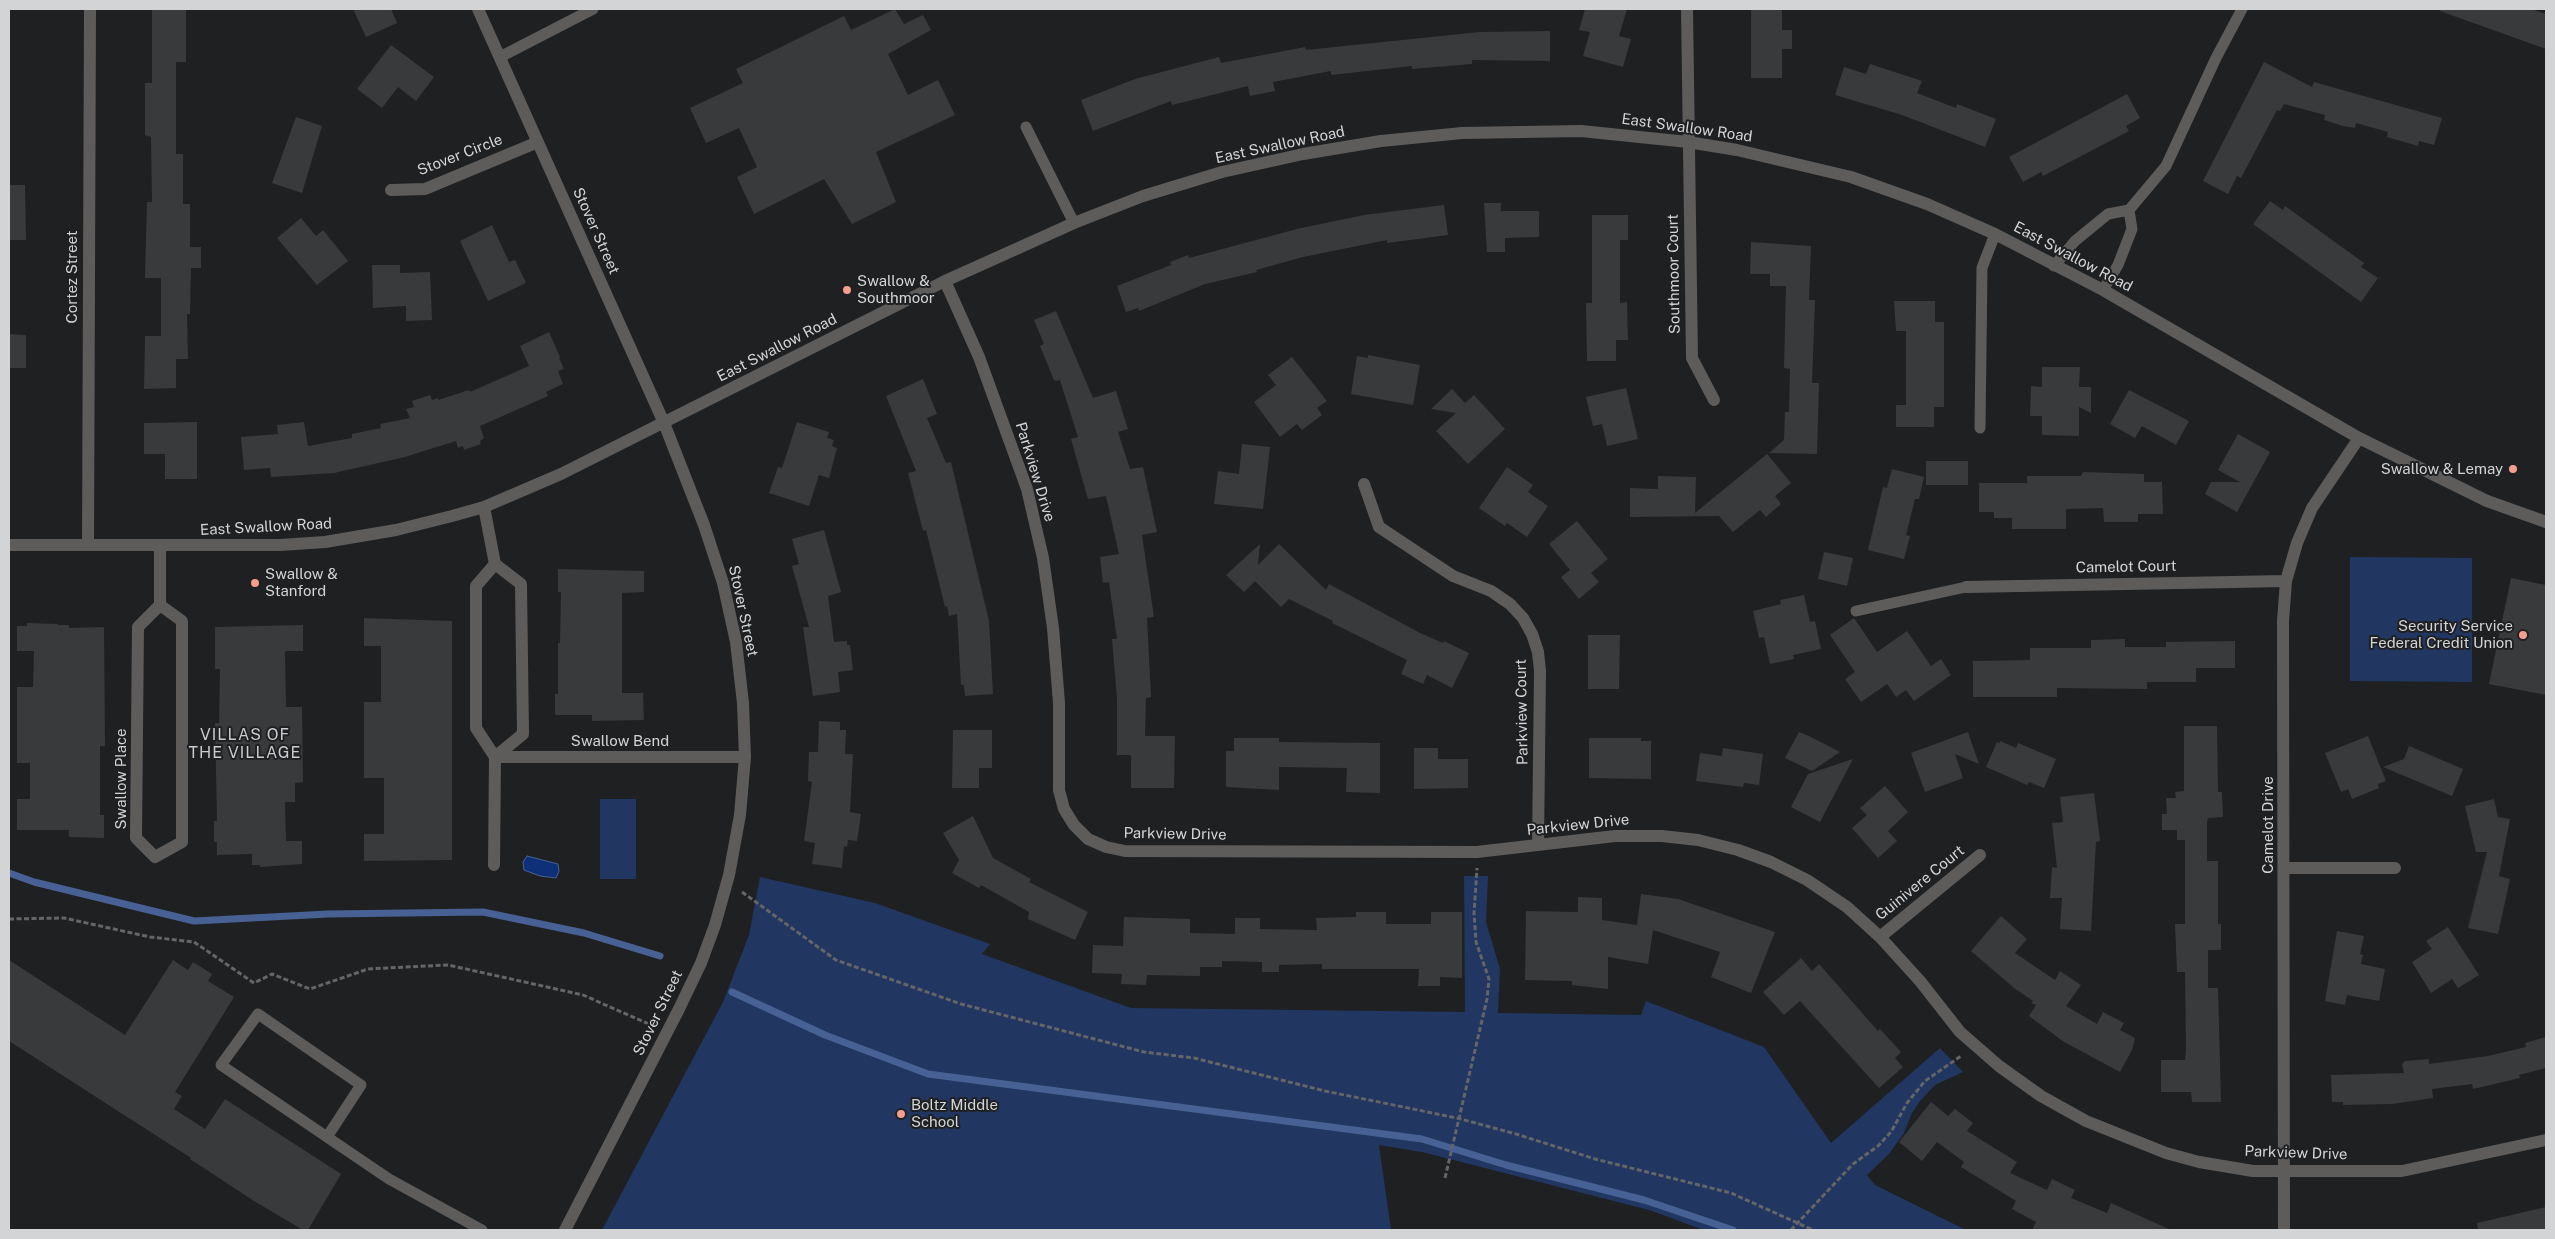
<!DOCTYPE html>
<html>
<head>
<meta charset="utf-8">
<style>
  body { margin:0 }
  #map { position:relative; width:2555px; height:1239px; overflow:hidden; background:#1f2022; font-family:"Public Sans",sans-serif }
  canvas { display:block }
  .frame { position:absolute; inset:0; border:10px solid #d3d4d6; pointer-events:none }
</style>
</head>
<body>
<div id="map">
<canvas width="2555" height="1239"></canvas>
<div class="frame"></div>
</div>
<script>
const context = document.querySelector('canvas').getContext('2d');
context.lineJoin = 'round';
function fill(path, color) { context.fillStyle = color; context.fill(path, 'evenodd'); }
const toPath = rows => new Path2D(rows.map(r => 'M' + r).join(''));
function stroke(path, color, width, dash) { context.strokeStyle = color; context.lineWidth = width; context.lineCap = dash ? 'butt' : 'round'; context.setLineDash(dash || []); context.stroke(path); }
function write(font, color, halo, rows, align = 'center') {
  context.font = font + ' "Public Sans",sans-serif'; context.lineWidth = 4; context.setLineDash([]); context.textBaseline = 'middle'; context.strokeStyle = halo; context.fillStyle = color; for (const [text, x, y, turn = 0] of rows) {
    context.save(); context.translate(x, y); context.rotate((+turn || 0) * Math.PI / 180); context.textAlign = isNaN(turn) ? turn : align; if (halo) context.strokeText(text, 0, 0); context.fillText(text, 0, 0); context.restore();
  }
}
fill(toPath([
  [2350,557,2472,558,2472,682,2350,681],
  [600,799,636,799,636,879,600,879],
  [1464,876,1488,876,1486,922,1500,969,1498,1013,1641,1015,1646,1001,1764,1047,1831,1143,1940,1048,1963,1072,1935,1085,1920,1101,1912,1113,1904,1133,1889,1154,1867,1175,1875,1185,1966,1230,1704,1230,1649,1210,1422,1152,1379,1145,1391,1230,602,1230,723,1002,749,935,760,877,875,903,990,944,982,954,1131,1008,1465,1012]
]), '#213661');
const water = toPath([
  [527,856,558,864,559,871,556,878,540,876,524,870,523,862,527,856]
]);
fill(water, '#0d3078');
stroke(water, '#486194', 1);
stroke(toPath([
  [9,873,34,882,194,921,328,914,483,912,584,933,660,956],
  [732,992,825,1035,928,1074,1422,1139,1506,1165,1644,1200,1733,1230]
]), '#486194', 7);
fill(toPath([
  [152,9,186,9,186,62,176,62,176,154,183,154,183,204,190,204,190,247,201,247,201,268,191,268,190,314,187,314,188,359,176,359,176,388,144,389,145,336,161,336,161,278,145,278,147,202,152,202,151,137,145,135,145,83,152,83],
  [353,9,391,9,397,23,366,37],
  [895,9,904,24,923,15,931,30,888,54,908,95,938,80,955,115,876,152,896,202,852,224,824,179,754,214,737,177,757,167,739,128,706,143,690,108,743,83,736,69,844,16,851,30],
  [1585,9,1627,9,1619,36,1631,39,1623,67,1583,56,1590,32,1579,30],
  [1751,9,1782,9,1782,30,1792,30,1792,49,1782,49,1782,78,1751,78],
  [2440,9,2531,9,2546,14,2546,49,2440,11],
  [1550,31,1550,61,1472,60,1472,64,1412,69,1412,66,1331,75,1331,71,1273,82,1275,91,1250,96,1248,86,1172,105,1171,101,1093,131,1081,100,1135,79,1219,57,1221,63,1305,47,1306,50,1480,32],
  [391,45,434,77,416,101,398,87,382,108,357,89],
  [2264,62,2312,87,2314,82,2442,118,2434,145,2419,141,2418,146,2387,137,2388,132,2356,123,2355,128,2343,126,2324,120,2325,115,2284,104,2280,111,2277,110,2241,178,2237,176,2228,194,2203,181],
  [1870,64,1922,81,1917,93,1956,108,1957,104,1996,119,1985,147,1902,115,1835,95,1844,67,1866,74],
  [2127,94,2140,118,2126,126,2129,131,2043,176,2041,172,2023,182,2009,157],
  [296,117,322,126,302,193,272,183],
  [9,185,25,185,26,240,9,240],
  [2270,201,2283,210,2285,206,2364,263,2361,267,2378,278,2361,302,2253,224],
  [1484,203,1501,203,1501,211,1539,211,1539,237,1505,238,1505,252,1487,252],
  [1444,205,1448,235,1387,243,1387,240,1303,257,1256,270,1257,272,1205,284,1139,311,1138,308,1126,312,1117,286,1171,265,1170,262,1188,255,1189,258,1297,229,1364,215],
  [1592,215,1628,215,1628,240,1620,240,1620,303,1627,302,1628,340,1616,340,1616,361,1587,361,1586,303,1592,303],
  [301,218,316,236,323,230,348,261,317,285,277,238],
  [492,225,509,262,515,260,526,283,488,301,460,241],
  [1751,242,1811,246,1809,300,1815,300,1812,383,1819,383,1817,454,1769,453,1784,440,1785,412,1789,412,1790,369,1784,368,1786,286,1770,286,1770,274,1750,274],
  [372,265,400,265,400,273,430,272,432,320,406,321,406,306,373,308],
  [1894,301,1935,301,1935,322,1944,322,1944,407,1934,407,1934,427,1896,427,1896,405,1906,405,1906,331,1896,331],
  [1056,311,1093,398,1116,391,1128,429,1118,432,1130,469,1143,467,1157,532,1142,535,1154,617,1147,618,1151,697,1146,698,1145,736,1175,736,1174,788,1131,788,1131,755,1117,755,1117,699,1112,639,1117,639,1109,582,1103,583,1100,557,1119,554,1106,496,1088,499,1071,439,1078,437,1060,380,1056,381,1054,380,1040,346,1044,344,1034,320],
  [549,332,560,357,559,358,564,369,558,371,563,384,546,392,548,396,480,426,484,438,480,441,481,444,464,450,463,446,458,448,456,441,405,457,334,473,271,477,270,468,244,470,241,437,278,434,277,425,304,422,308,446,352,438,352,434,381,428,380,424,410,418,406,409,414,407,412,401,430,395,432,400,438,398,438,400,469,390,470,392,529,366,520,346],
  [9,334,26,335,26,368,9,368],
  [1368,355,1420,365,1413,405,1351,394,1357,356,1368,358],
  [1292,357,1327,401,1317,408,1322,415,1302,430,1297,424,1280,437,1254,402,1276,385,1268,375],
  [2042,367,2080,367,2079,387,2091,387,2091,413,2079,407,2079,436,2042,435,2042,416,2030,416,2031,386,2042,387],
  [923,379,937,414,927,418,946,463,951,462,989,621,993,694,965,696,964,685,961,685,957,614,949,616,947,606,945,607,926,530,923,531,908,473,916,471,886,396],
  [1626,388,1638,439,1607,446,1602,424,1593,426,1586,397],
  [1452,389,1465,403,1474,395,1505,429,1468,464,1436,431,1456,413,1431,409],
  [2129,390,2189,421,2176,445,2142,426,2135,438,2110,424],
  [197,422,197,479,165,479,165,454,144,454,144,423],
  [797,422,829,432,827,438,834,440,832,446,837,448,829,478,819,475,809,506,769,493,778,467,782,468],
  [2238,434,2270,452,2237,512,2205,494,2211,482,2240,482,2218,470],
  [1242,444,1270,447,1263,509,1214,504,1218,471,1239,474],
  [1767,454,1791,483,1775,496,1781,504,1766,517,1760,510,1733,532,1719,516,1630,517,1630,488,1658,489,1658,476,1696,477,1695,513],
  [1926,461,1968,461,1968,485,1926,485],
  [1507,467,1533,485,1528,492,1548,506,1527,537,1507,523,1505,526,1479,508],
  [1892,469,1924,477,1919,499,1915,499,1906,535,1910,536,1904,559,1868,550,1883,487,1887,488],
  [2083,472,2144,474,2144,482,2162,482,2163,514,2138,514,2138,522,2104,522,2103,508,2066,509,2066,529,2012,529,2012,518,1994,518,1994,512,1979,512,1979,483,2027,483,2027,476,2081,476],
  [1577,521,1608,559,1591,573,1599,582,1579,599,1561,577,1570,570,1549,544],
  [824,530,841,592,828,596,834,642,847,641,847,645,850,645,853,670,838,672,840,692,813,696,803,627,809,627,792,566,799,564,792,539],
  [1260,544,1258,565,1279,544,1326,590,1329,584,1420,633,1443,643,1444,641,1469,653,1452,688,1427,675,1423,684,1401,674,1407,660,1332,623,1333,621,1289,599,1281,607,1255,581,1244,592,1226,575],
  [1824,552,1853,558,1847,586,1818,579],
  [558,569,644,571,644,592,622,593,622,693,643,693,644,720,592,721,592,715,555,715,555,694,558,694,558,643,560,643,561,592,558,592],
  [2511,578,2546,585,2546,695,2489,684],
  [1804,595,1810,622,1815,621,1821,649,1793,655,1794,659,1770,664,1764,637,1759,638,1753,611,1781,604,1780,600],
  [364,618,452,621,452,860,364,861,364,834,384,834,384,778,364,778,364,702,381,702,381,646,364,646],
  [1854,618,1877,652,1907,631,1931,666,1941,659,1951,675,1914,701,1906,690,1896,697,1887,684,1861,702,1845,679,1855,672,1830,635],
  [27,623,58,624,58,625,69,625,69,628,104,627,105,746,100,746,100,815,104,815,104,838,69,837,69,830,17,830,17,799,30,799,30,763,17,763,17,687,33,687,34,651,17,651,17,626,27,626],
  [303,625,303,651,285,651,286,707,302,707,303,782,295,783,295,802,285,802,286,841,302,841,302,864,260,867,260,865,252,865,252,854,217,855,217,842,214,842,214,821,217,821,215,723,219,723,220,669,215,669,215,627],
  [1588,635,1620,635,1619,689,1588,689],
  [2125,639,2125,647,2166,647,2166,642,2235,641,2235,668,2196,668,2196,682,2147,682,2147,689,2057,688,2057,697,1973,697,1973,661,2030,660,2030,648,2091,648,2091,640],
  [819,721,840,722,840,730,846,730,845,754,853,754,850,812,861,814,857,841,848,840,847,847,844,846,842,868,812,864,815,843,804,841,812,782,808,781,809,752,818,752],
  [2184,726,2217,726,2218,792,2222,792,2223,817,2208,818,2207,822,2207,861,2218,861,2218,924,2221,924,2221,950,2208,950,2208,988,2218,988,2221,1102,2192,1102,2191,1092,2161,1092,2161,1060,2185,1060,2186,1050,2185,972,2177,972,2175,924,2185,924,2185,840,2177,840,2177,830,2162,830,2162,814,2167,814,2166,798,2176,798,2175,792,2184,791],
  [953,730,992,730,992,768,979,768,979,788,952,788],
  [1799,732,1811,737,1840,752,1812,771,1785,758],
  [1968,732,1979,764,1955,754,1963,778,1925,792,1911,753],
  [2368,736,2386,781,2378,784,2379,788,2352,799,2348,789,2341,792,2325,753],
  [1234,738,1279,738,1279,742,1380,743,1380,793,1346,792,1347,768,1279,767,1279,790,1226,787,1226,751,1234,751],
  [1589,738,1641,738,1641,741,1651,741,1651,779,1589,778],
  [2000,741,2016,748,2018,743,2056,759,2044,788,2029,782,2027,785,1986,767,1997,742,2000,743],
  [2409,746,2463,769,2452,796,2383,767,2404,759],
  [1414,748,1438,748,1438,759,1468,759,1468,788,1414,789],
  [1723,748,1763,754,1759,785,1744,783,1743,787,1696,781,1700,753,1722,756],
  [1853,759,1820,822,1791,807,1808,774],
  [1885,786,1908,812,1888,831,1897,841,1878,858,1852,828,1867,815,1860,808],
  [2094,793,2100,841,2096,842,2091,931,2060,929,2062,898,2050,898,2052,867,2057,868,2052,823,2063,822,2060,797],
  [2494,799,2498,817,2510,819,2499,876,2510,879,2498,934,2468,928,2487,852,2476,852,2465,806],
  [973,816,993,858,1031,879,1029,882,1088,912,1075,940,1028,919,1029,912,981,885,979,888,952,873,959,860,943,833],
  [1641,894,1678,899,1775,932,1751,993,1711,977,1720,952,1653,930,1648,964,1608,957,1608,989,1572,985,1572,981,1525,980,1526,911,1578,912,1578,897,1602,898,1602,920,1637,925],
  [1356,912,1386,912,1386,924,1431,924,1431,912,1462,912,1462,978,1440,977,1440,986,1418,986,1419,969,1322,969,1322,964,1279,965,1279,972,1262,972,1262,962,1222,961,1222,967,1200,967,1200,976,1147,975,1146,985,1121,984,1122,974,1092,973,1093,945,1123,946,1124,917,1190,919,1190,933,1235,934,1235,918,1260,918,1260,929,1317,930,1316,918,1356,917],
  [2001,916,2027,939,2015,953,2055,980,2060,971,2081,985,2066,1006,2097,1024,2103,1012,2124,1023,2120,1030,2135,1038,2132,1050,2120,1072,2064,1042,2029,1016,2036,1005,2031,1003,2033,1001,2014,988,1971,951],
  [2448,927,2479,975,2458,988,2452,979,2431,993,2412,962,2432,949,2426,941],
  [2337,931,2364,936,2360,954,2363,955,2361,964,2385,969,2379,1001,2347,995,2345,1005,2325,1001],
  [1801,958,1812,971,1819,964,1878,1031,1880,1029,1901,1052,1895,1058,1903,1067,1879,1088,1800,1001,1784,1015,1763,992],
  [9,960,125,1035,173,960,188,970,193,962,212,974,208,981,234,997,175,1092,182,1096,174,1109,205,1129,225,1099,341,1174,308,1230,303,1230,254,1201,190,1159,191,1158,9,1041],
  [2546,1037,2546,1068,2519,1075,2520,1078,2473,1089,2472,1084,2432,1089,2433,1098,2392,1104,2343,1105,2343,1102,2332,1102,2331,1075,2404,1073,2402,1064,2405,1061,2429,1059,2429,1064,2488,1056,2526,1047,2525,1043],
  [1931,1102,1948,1116,1955,1109,1973,1123,1967,1131,2017,1162,2010,1173,2047,1190,2052,1179,2075,1190,2071,1198,2107,1213,2111,1203,2171,1230,2032,1230,2036,1222,2012,1209,2016,1201,1961,1167,1964,1162,1937,1142,1922,1161,1899,1142],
  [2546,1207,2546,1230,2478,1230,2477,1223]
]), '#393a3c');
stroke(toPath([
  [742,892,836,960,961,1004,1144,1052,1194,1058,1325,1091,1457,1118,1516,1134,1595,1159,1731,1193,1813,1230],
  [9,919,64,918,150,937,194,942,254,983,272,974,310,989,368,969,448,965,583,995,651,1025],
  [1445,1178,1487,999,1489,979,1476,942,1474,913,1477,868],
  [1791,1230,1853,1164,1878,1146,1891,1132,1907,1103,1925,1081,1961,1056]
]), '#646567', 3, [5, 2.5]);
stroke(toPath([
  [500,57,593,9],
  [1026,127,1074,223],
  [2129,210,2166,166,2216,58,2242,9],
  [2054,266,2075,241,2108,214,2129,210,2132,229,2118,265,2103,290],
  [1980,428,1982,268,1995,234],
  [1856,611,1966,587],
  [327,1137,361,1085,258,1014,221,1065,327,1137,389,1179,482,1230]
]), '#5d5c5b', 11);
stroke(toPath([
  [478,9,664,423,704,525,723,583,736,642,743,703,745,757,740,815,729,875,715,925,701,963,679,1009,565,1230],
  [1687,9,1692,358,1714,400],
  [391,190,425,189,538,142],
  [945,281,979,357,1027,489,1043,558,1053,628,1059,703,1059,790,1064,809,1074,825,1088,839,1106,847,1125,851,1477,852,1615,836,1662,836,1698,840,1738,850,1771,862,1807,880,1847,907,1880,937,1920,981,1960,1032,1999,1066,2041,1096,2086,1121,2166,1153,2199,1162,2253,1171,2402,1171,2546,1140],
  [1364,484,1379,527,1453,576,1491,591,1510,604,1523,618,1532,634,1538,652,1540,671,1538,845],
  [484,507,495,564,476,586,476,728,495,757,494,865],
  [9,545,280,545,325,542,396,530,452,516,484,507,561,474,945,281,1074,223,1143,196,1222,172,1303,154,1381,141,1462,133,1581,131,1688,142,1737,150,1851,177,1927,204,1995,234,2103,290,2359,438,2487,501,2546,522],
  [88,545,90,9],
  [160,547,160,605,138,627,136,838,155,857,182,842,182,621,160,605],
  [495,564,521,584,523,734,495,757],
  [1966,587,2286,581],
  [495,757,745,757],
  [2284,868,2395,868],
  [1880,937,1980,855],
  [2284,1230,2283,621,2286,581,2297,543,2312,508,2359,438]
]), '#5d5c5b', 12);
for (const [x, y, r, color] of [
  [847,290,5,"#f59d8e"],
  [2513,469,5,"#f59d8e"],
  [255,583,5,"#f59d8e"],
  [2523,635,5,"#f59d8e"],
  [901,1114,5,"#f59d8e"]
]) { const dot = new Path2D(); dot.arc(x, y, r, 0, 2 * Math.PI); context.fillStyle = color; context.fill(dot); stroke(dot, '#1f2022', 2); }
write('15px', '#d3d4d6', '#1f2022', [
  ["East Swallow Road",1687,128,8],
  ["East Swallow Road",1280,145,-12],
  ["Stover Circle",460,155,-21],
  ["Stover Street",596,231,66],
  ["East Swallow Road",2073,257,28],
  ["Southmoor Court",1674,274,-91],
  ["Cortez Street",72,277,-90],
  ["East Swallow Road",777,348,-27],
  ["Parkview Drive",1035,472,73],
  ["East Swallow Road",266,527,-3],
  ["Camelot Court",2126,567,-1],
  ["Stover Street",743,611,78],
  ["Parkview Court",1522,712,-91],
  ["Swallow Bend",620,741],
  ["Swallow Place",121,779,-90],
  ["Parkview Drive",1578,825,-6],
  ["Camelot Drive",2268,825,-90],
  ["Parkview Drive",1175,834,1],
  ["Guinivere Court",1920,883,-39],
  ["Stover Street",658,1013,-64],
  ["Parkview Drive",2296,1153,2]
]);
write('15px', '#d3d4d6', '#1f2022', [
  ["Swallow &",857,281],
  ["Southmoor",857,298],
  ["Swallow & Lemay",2503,469,"right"],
  ["Swallow &",265,574],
  ["Stanford",265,591],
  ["Security Service",2513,626,"right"],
  ["Federal Credit Union",2513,643,"right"],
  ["Boltz Middle",911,1105],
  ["School",911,1122]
], 'left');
context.letterSpacing = '1px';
write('16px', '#cacbce', '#1f2022', [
  ["VILLAS OF",245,735],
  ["THE VILLAGE",245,753]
]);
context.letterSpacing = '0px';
</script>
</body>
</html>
